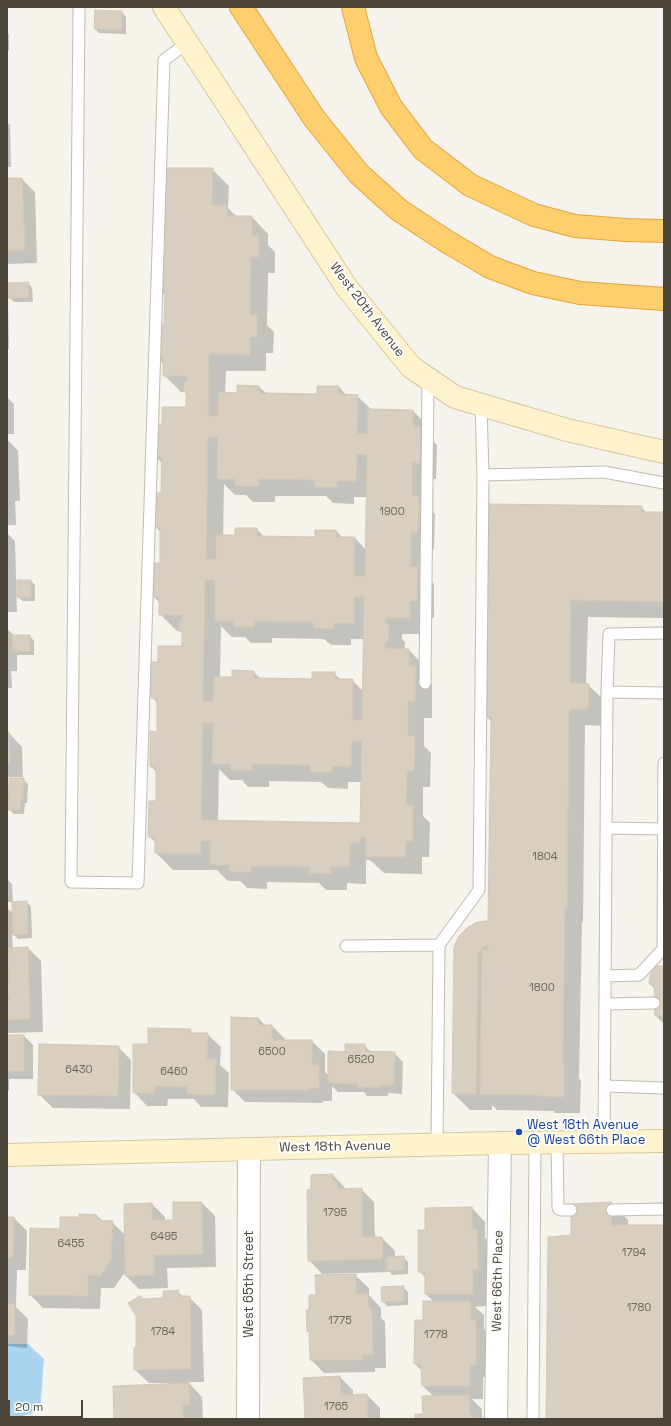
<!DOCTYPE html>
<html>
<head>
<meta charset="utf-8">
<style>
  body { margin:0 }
  #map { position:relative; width:671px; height:1426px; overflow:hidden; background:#f6f3ec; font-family:"Space Grotesk",sans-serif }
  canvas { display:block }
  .frame { position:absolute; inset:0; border:8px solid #4b4439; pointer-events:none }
  .scale { position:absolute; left:8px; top:1400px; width:75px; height:18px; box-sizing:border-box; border:2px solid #4b4439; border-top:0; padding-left:5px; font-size:12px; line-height:14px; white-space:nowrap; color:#4b4439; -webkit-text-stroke:3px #fff; paint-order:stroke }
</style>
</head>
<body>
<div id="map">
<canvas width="671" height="1426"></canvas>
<div class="frame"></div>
<div class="scale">20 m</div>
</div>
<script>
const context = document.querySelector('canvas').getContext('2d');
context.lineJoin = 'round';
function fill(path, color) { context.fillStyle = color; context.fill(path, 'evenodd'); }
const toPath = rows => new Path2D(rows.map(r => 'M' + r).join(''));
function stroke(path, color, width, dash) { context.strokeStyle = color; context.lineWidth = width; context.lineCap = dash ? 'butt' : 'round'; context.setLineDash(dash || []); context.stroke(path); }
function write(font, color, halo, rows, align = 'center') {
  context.font = font + ' "Space Grotesk",sans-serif'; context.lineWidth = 4; context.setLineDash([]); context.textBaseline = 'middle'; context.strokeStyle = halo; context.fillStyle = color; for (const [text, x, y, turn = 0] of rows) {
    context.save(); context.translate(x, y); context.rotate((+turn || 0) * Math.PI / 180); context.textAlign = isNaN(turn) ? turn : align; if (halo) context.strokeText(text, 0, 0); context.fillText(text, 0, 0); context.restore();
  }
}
fill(toPath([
  [7,1344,28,1344,44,1359,40,1411,12,1419,7,1419]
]), '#a9d4f2');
fill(toPath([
  [96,11,122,12,126,17,126,34,99,33,95,29],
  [7,33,9,34,9,51,7,51],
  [7,122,10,125,11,167,7,167],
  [212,169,229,186,228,208,237,217,252,217,268,234,268,245,275,252,275,273,268,273,267,325,274,332,273,353,266,353,266,371,226,371,225,394,238,394,238,386,259,387,267,394,318,395,318,387,339,387,347,396,357,396,372,410,413,411,430,428,429,438,437,445,436,479,429,479,428,507,435,514,434,549,427,549,427,577,434,584,434,618,426,618,426,634,402,634,402,639,405,642,405,650,409,650,425,667,425,677,432,684,432,718,424,718,424,746,431,753,430,787,423,787,423,816,430,823,429,857,422,857,422,874,384,873,370,860,366,860,366,884,347,883,347,890,326,890,319,883,267,882,267,889,247,888,240,881,228,881,217,870,173,870,156,853,156,843,149,836,157,802,157,773,151,766,158,733,158,704,152,697,159,663,183,647,183,634,180,631,177,631,160,614,160,603,153,596,161,564,161,533,155,526,162,494,162,463,156,457,163,425,187,408,187,394,185,392,181,392,164,375,164,364,157,358,165,325,165,295,158,288,166,256,167,225,160,218,167,186],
  [224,484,235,495,246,495,253,502,275,502,275,496,326,496,333,503,354,504,354,497,367,497,366,550,355,538,343,538,336,531,316,538,264,537,257,529,236,536,223,536],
  [221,626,232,637,245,637,251,643,272,643,272,638,324,639,331,645,351,645,351,639,365,639,364,692,352,680,341,680,334,673,313,680,261,679,254,672,233,671,233,678,220,678],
  [219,769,230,780,242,780,248,787,269,787,269,781,321,782,328,788,348,789,348,782,362,782,361,824,218,821],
  [7,178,8,179,22,179,35,192,37,263,7,264],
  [28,283,32,288,33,302,14,302,8,296,9,349,7,349,7,292,9,294],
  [7,397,14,404,14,434,7,434],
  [7,439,18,451,20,501,15,501,16,525,7,525],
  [490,505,641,507,647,513,664,513,664,618,588,617,586,684,588,685,605,701,605,726,585,725,583,922,582,922,579,1079,581,1080,580,1113,555,1113,554,1111,497,1110,492,1105,492,1110,470,1110,453,1093,455,947,489,922,492,722,487,717],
  [7,533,15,541,17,612,7,612],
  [31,581,35,585,35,601,23,601,18,597],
  [7,629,15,636,30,636,34,641,34,655,17,655,17,671,11,671,12,688,7,688],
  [7,733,9,733,22,747,23,777,7,777],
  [23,779,28,784,27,803,25,803,24,814,14,814,9,809],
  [7,879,12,884,13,902,7,902],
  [27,902,31,907,32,938,18,939,12,933,13,949,28,948,41,961,43,1032,7,1033,7,993,10,996,9,948,7,948,7,908,12,912,12,921,14,921],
  [664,967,664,1024,656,1016,655,989,650,984],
  [259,1019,266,1026,272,1026,285,1039,285,1041,312,1041,325,1054,325,1072,329,1076,346,1053,364,1045,371,1052,394,1053,403,1062,402,1094,388,1093,388,1096,367,1096,364,1092,338,1092,332,1086,332,1101,323,1101,323,1103,245,1102,232,1089],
  [190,1030,194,1034,207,1034,221,1047,220,1065,229,1073,228,1107,201,1107,194,1099,168,1099,167,1106,147,1106,134,1092,149,1045],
  [7,1036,24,1036,33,1045,33,1079,9,1079,9,1091,7,1091],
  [118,1047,131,1060,130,1109,53,1108,39,1094],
  [333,1175,346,1189,361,1189,374,1202,375,1238,382,1238,395,1251,395,1258,403,1257,408,1262,408,1274,392,1275,390,1272,322,1274,309,1260,312,1190],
  [174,1203,202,1203,215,1216,216,1267,167,1268,168,1288,139,1289,126,1276,126,1271,114,1288,101,1288,100,1309,43,1308,30,1295,61,1230,80,1218,97,1216,103,1221,112,1222,125,1235,152,1204,165,1217,165,1221,174,1221],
  [611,1203,628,1220,628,1226,664,1226,664,1419,547,1419,572,1236],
  [472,1208,485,1222,485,1238,490,1243,491,1282,486,1282,486,1306,475,1307,484,1315,484,1329,489,1334,489,1377,483,1377,483,1399,472,1399,482,1409,482,1419,416,1419,424,1415,433,1396,423,1386,422,1371,415,1364,424,1321,434,1302,426,1294,426,1278,419,1271,426,1231],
  [7,1218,14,1218,27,1231,26,1270,17,1270,16,1307,28,1319,27,1348,7,1346],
  [355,1275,369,1288,369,1295,381,1308,381,1318,385,1322,386,1368,375,1368,375,1372,324,1373,311,1360,310,1334,308,1331,310,1311,317,1296],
  [403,1287,408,1292,408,1305,387,1306,383,1301],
  [177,1291,184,1297,189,1297,202,1310,204,1382,188,1382,202,1397,203,1418,196,1419,115,1419,168,1385,168,1383,149,1383,135,1370,138,1348,142,1300,165,1299],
  [340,1377,353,1390,353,1396,367,1395,380,1408,380,1419,306,1419]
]), '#0003');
const building = toPath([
  [95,10,122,11,122,30,94,29,95,10],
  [167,168,213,168,212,205,227,205,227,216,252,216,252,235,259,235,259,257,251,257,250,315,257,315,257,337,250,337,250,355,209,354,208,416,218,416,219,392,237,393,237,385,259,386,259,393,317,394,317,386,339,386,339,394,358,395,357,433,367,434,368,409,413,410,413,427,420,427,420,463,412,463,412,496,419,496,418,532,411,532,411,566,418,567,417,601,410,601,410,618,386,618,385,624,389,624,388,643,385,643,385,648,409,649,409,666,416,666,415,702,408,701,408,736,415,736,414,771,407,771,406,805,413,805,413,841,406,841,405,857,366,857,366,838,360,838,360,843,350,843,349,867,331,867,331,874,309,873,309,867,251,866,251,872,229,872,229,865,210,865,211,841,201,841,201,854,155,853,155,837,148,837,149,801,156,801,156,767,150,767,150,731,157,732,157,698,151,698,151,662,158,662,158,646,182,646,182,631,179,631,179,621,182,621,182,615,159,615,159,597,152,597,153,563,160,563,160,527,154,527,154,493,161,493,162,457,155,457,156,424,162,424,162,407,186,407,186,392,183,392,184,382,187,382,187,376,163,376,163,358,156,358,157,323,164,324,165,288,157,288,158,255,165,255,166,219,159,219,159,185,166,185,167,168],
  [208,437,218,437,217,479,235,479,235,486,259,486,259,479,315,480,315,487,337,487,337,481,356,481,357,454,367,455,365,576,354,576,355,537,336,537,336,530,315,530,315,537,257,536,257,528,235,528,235,535,216,535,216,559,206,559,208,437],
  [205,580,215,580,215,621,233,621,233,627,255,627,255,621,313,622,313,628,334,629,334,623,354,623,354,597,364,597,362,720,352,720,353,679,335,679,335,672,312,672,312,679,254,678,254,671,232,670,232,677,214,677,213,702,203,702,205,580],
  [203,723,213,723,212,764,231,764,231,770,252,771,252,764,310,765,310,772,332,772,332,766,351,766,352,741,362,741,360,823,201,820,203,723],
  [7,178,22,178,25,250,7,251,7,178],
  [28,282,29,298,8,298,8,283,28,282],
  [489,504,642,506,642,512,664,512,664,602,571,600,570,683,589,684,588,709,569,709,567,906,565,906,563,1062,564,1062,564,1097,538,1096,538,1095,480,1094,482,950,488,950,488,945,483,946,478,953,476,1094,452,1093,454,947,459,936,467,928,477,922,488,921,491,717,486,717,489,504],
  [17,580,31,580,31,597,17,597,17,580],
  [12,635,30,635,30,651,13,651,12,635],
  [7,732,9,732,10,764,7,764,7,732],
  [9,778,24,778,23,799,21,799,20,810,8,810,9,778],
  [27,901,28,934,13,935,12,902,27,901],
  [28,947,30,1019,7,1020,7,1001,9,1001,8,948,28,947],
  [652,966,664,966,664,1016,655,1016,654,984,649,984,652,966],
  [231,1017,259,1018,259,1025,272,1025,272,1040,312,1040,312,1065,319,1064,319,1088,310,1088,310,1090,231,1090,231,1017],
  [148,1028,191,1029,190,1033,208,1033,207,1059,216,1059,215,1095,187,1094,187,1087,155,1086,155,1093,133,1093,133,1044,148,1044,148,1028],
  [7,1035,24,1035,24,1071,7,1071,7,1035],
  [39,1044,119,1046,118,1096,38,1095,39,1044],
  [345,1044,365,1044,365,1051,395,1052,394,1085,380,1085,379,1088,357,1087,357,1084,328,1083,328,1051,345,1052,345,1044],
  [333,1174,333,1181,338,1181,337,1189,362,1188,362,1237,382,1237,383,1259,308,1261,307,1190,311,1189,311,1175,333,1174],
  [173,1202,202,1202,203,1254,154,1255,155,1275,125,1276,124,1204,152,1203,152,1220,173,1220,173,1202],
  [611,1202,612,1225,664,1225,664,1416,652,1419,546,1419,548,1237,571,1235,571,1204,611,1202],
  [472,1207,472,1229,477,1229,478,1269,473,1269,473,1294,425,1294,425,1272,418,1272,418,1230,425,1230,425,1208,472,1207],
  [79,1214,97,1215,97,1220,113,1221,111,1260,100,1276,88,1275,88,1296,29,1295,30,1228,60,1229,60,1217,79,1217,79,1214],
  [7,1217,14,1217,13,1258,7,1257,7,1217],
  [404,1256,404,1270,387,1271,387,1257,404,1256],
  [356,1274,356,1294,368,1293,369,1308,372,1308,373,1355,362,1355,363,1360,310,1360,309,1331,307,1332,306,1310,309,1310,309,1295,316,1295,315,1275,356,1274],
  [404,1286,404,1301,382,1302,381,1287,404,1286],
  [178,1290,178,1296,190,1296,191,1369,134,1370,134,1348,136,1347,136,1316,128,1303,140,1296,142,1299,163,1298,163,1291,178,1290],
  [423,1301,471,1301,471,1320,476,1320,476,1365,470,1365,470,1386,422,1386,421,1364,414,1364,415,1320,423,1320,423,1301],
  [7,1304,15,1304,14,1335,7,1335,7,1304],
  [340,1376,341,1395,367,1394,368,1419,305,1419,303,1378,340,1376],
  [189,1383,190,1405,183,1405,183,1419,114,1419,113,1386,189,1383],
  [469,1395,470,1415,473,1415,473,1419,415,1419,415,1414,423,1414,422,1396,469,1395]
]);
fill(building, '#d8cfc1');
stroke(building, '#d3c7b4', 1);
const lane = toPath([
  [79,7,71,882,138,883,164,60,187,43],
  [481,404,483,475,604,472,664,483],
  [425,683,428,379],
  [607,692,609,634,664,633],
  [606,828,664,829],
  [346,946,439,945],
  [605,976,639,975,663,949,664,763],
  [605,1004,654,1003],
  [605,1086,664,1088],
  [557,1142,558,1207,559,1209,561,1210,571,1210],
  [604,1142,607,692,664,693],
  [437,1144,439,945,479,890,483,475],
  [612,1210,664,1209],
  [533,1419,535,1142]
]);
const street = toPath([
  [248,1419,249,1149],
  [496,1419,500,1143]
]);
const secondary = toPath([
  [164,7,347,288,411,367,455,397,567,430,664,452],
  [7,1155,500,1143,664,1141]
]);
const highway = toPath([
  [241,7,314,118,359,174,399,210,446,241,490,267,533,283,580,293,664,299],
  [353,7,366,58,391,107,423,149,470,185,534,215,575,226,626,230,664,231]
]);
stroke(lane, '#c2bbae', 13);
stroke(street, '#c2bbae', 24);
stroke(secondary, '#d6c79b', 24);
stroke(highway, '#e0a43c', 24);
stroke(lane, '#fff', 11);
stroke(street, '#fff', 22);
stroke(secondary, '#fff3cd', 22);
stroke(highway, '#ffcf6e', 22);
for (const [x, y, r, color] of [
  [519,1132,4,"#1a4fb4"]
]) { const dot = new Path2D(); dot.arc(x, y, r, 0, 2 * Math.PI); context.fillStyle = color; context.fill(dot); stroke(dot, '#fff', 1.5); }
write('11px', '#6e675b', null, [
  ["1900",392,512],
  ["1804",545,857],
  ["1800",542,988],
  ["6500",272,1052],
  ["6520",361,1060],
  ["6430",79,1070],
  ["6460",174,1072],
  ["1795",335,1213],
  ["6495",164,1237],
  ["6455",71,1244],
  ["1794",634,1253],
  ["1780",639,1308],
  ["1775",340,1321],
  ["1784",163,1332],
  ["1778",436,1335],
  ["1765",336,1407]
]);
write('13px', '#4b4439', '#fff', [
  ["West 20th Avenue",367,310,53],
  ["West 18th Avenue",335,1147,-1],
  ["West 66th Place",498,1281,-89],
  ["West 65th Street",249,1284,-90]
]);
write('13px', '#164399', '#fff', [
  ["West 18th Avenue",527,1125],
  ["@ West 66th Place",527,1140]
], 'left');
</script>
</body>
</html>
